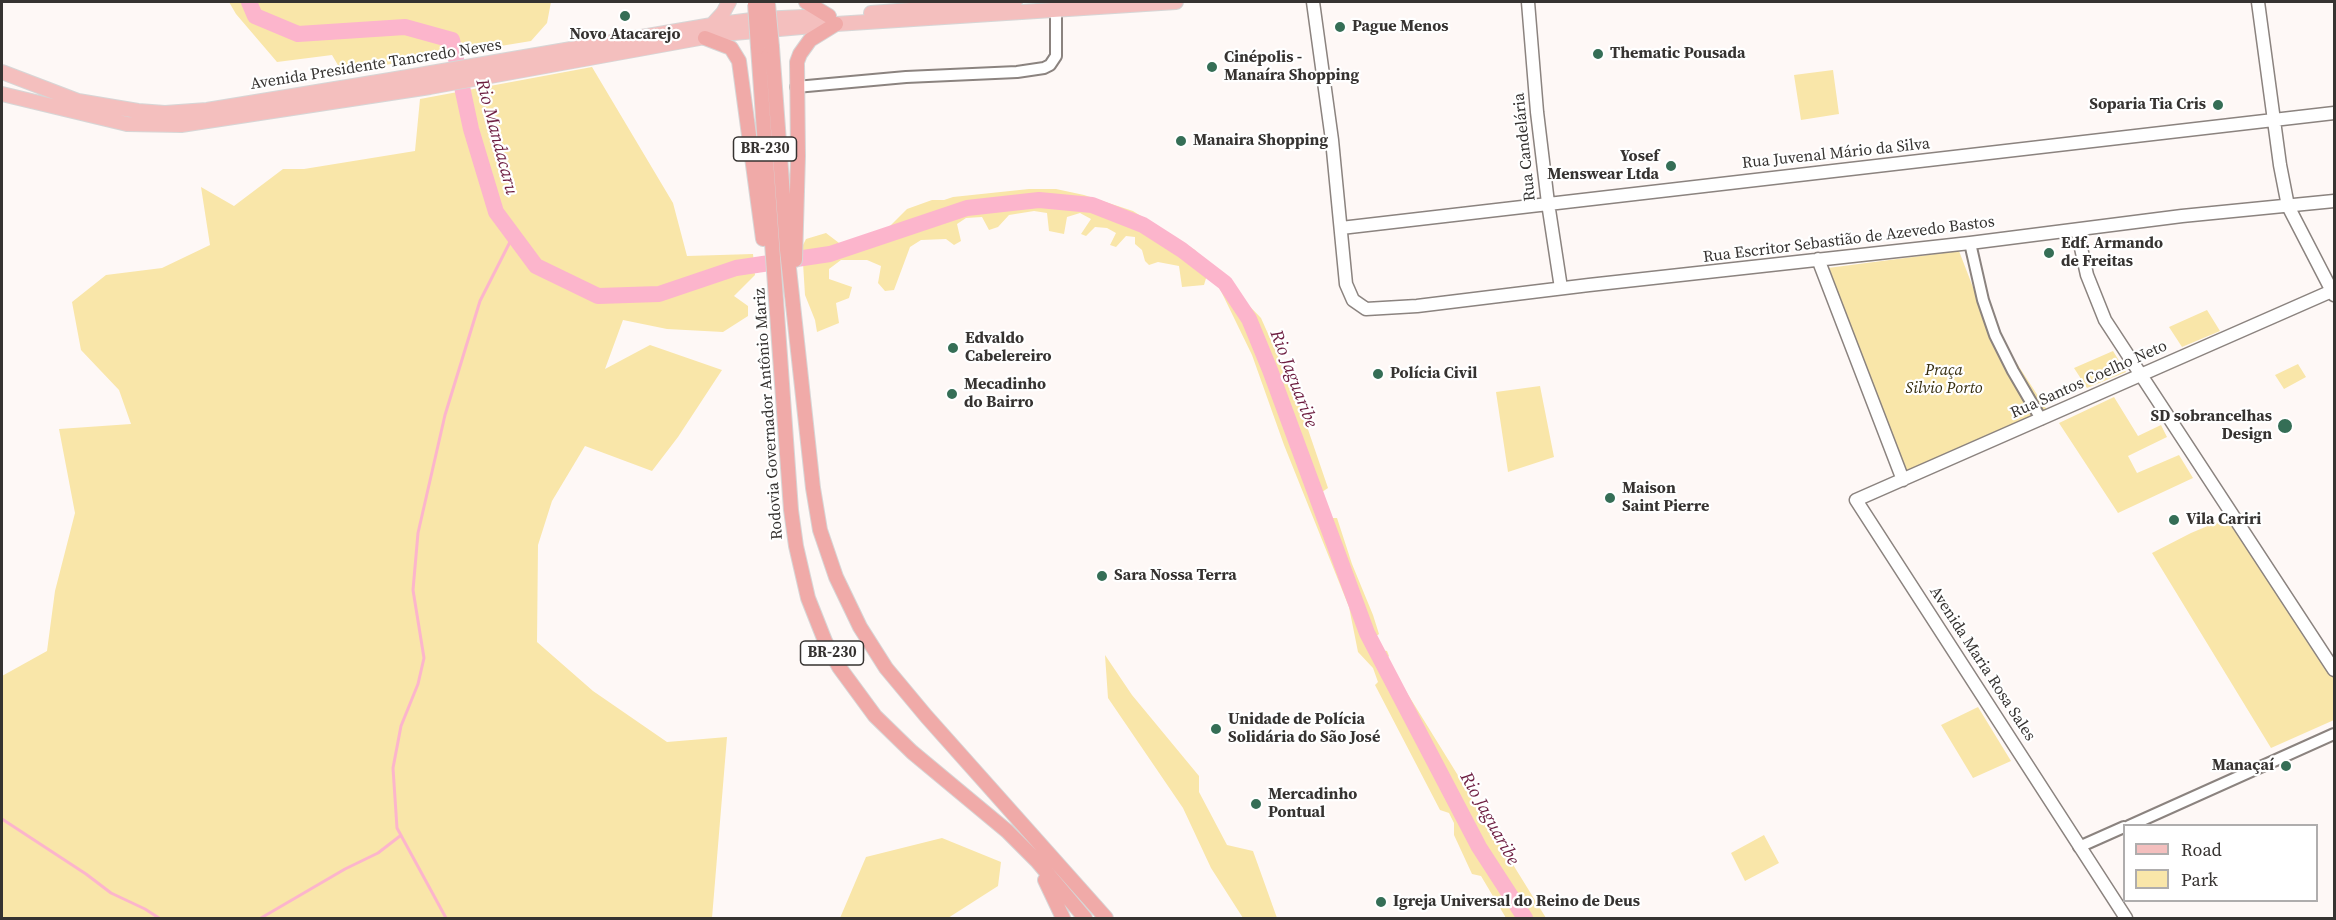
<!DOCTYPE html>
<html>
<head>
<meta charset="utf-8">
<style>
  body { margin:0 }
  #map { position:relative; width:2336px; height:920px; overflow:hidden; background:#fef8f6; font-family:"Source Serif 4",serif }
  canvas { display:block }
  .frame { position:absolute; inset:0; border:3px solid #363331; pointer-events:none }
  .legend { position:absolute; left:2123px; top:824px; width:195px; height:78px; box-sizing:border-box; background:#fff; border:2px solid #afadad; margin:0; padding:8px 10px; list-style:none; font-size:18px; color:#363331 }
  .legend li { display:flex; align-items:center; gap:12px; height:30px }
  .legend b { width:30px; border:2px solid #afadad }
</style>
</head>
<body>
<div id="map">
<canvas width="2336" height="920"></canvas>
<div class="frame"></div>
<ul class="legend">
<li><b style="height:8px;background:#f4bfbe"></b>Road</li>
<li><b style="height:16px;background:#f9e6a9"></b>Park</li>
</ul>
</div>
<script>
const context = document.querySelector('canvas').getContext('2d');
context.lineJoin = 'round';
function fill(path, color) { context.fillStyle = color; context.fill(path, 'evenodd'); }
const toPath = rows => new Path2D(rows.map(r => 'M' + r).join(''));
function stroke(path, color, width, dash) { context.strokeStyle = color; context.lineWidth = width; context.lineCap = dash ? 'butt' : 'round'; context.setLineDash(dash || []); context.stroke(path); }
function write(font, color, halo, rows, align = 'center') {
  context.font = font + ' "Source Serif 4",serif'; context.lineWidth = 4.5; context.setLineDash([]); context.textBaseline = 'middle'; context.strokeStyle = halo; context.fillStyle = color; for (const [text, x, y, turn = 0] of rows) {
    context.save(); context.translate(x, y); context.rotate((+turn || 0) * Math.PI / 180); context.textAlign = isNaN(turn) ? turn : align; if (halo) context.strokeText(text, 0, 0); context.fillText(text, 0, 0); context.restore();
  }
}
fill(toPath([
  [229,2,551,2,547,23,531,41,342,72,332,55,277,62,236,14],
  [592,67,673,203,687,256,753,254,755,275,734,296,748,306,748,316,723,332,667,329,623,320,605,369,650,345,722,370,678,437,652,471,585,446,552,501,538,545,537,642,593,691,667,742,727,737,712,918,2,918,2,676,47,651,55,591,75,513,59,429,131,424,119,390,81,350,72,302,106,275,162,268,210,245,201,187,234,206,283,169,304,169,415,151,420,99],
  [1833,70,1839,114,1801,120,1794,75],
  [1029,189,1056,189,1084,195,1133,211,1195,250,1261,318,1300,406,1328,488,1322,492,1331,518,1337,518,1352,564,1373,615,1379,634,1375,637,1379,650,1387,651,1389,656,1387,658,1391,667,1546,918,1506,918,1481,876,1472,874,1454,835,1454,823,1449,813,1440,810,1375,685,1378,682,1373,668,1358,652,1349,607,1284,445,1252,355,1219,287,1207,275,1204,285,1182,287,1179,266,1158,262,1149,265,1145,261,1142,250,1135,244,1135,237,1126,236,1116,247,1110,245,1116,233,1107,228,1095,227,1086,236,1081,234,1091,219,1080,213,1067,217,1064,234,1049,231,1047,213,1034,211,1009,215,998,227,989,230,982,217,966,218,957,224,961,241,954,245,946,239,921,240,910,247,894,290,885,291,878,283,881,266,867,260,841,260,829,269,829,279,852,287,849,298,836,303,839,323,817,332,815,320,805,295,802,247,806,239,826,233,843,246,884,232,907,209,932,200,944,200,953,197],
  [1959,251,1981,308,2049,413,1903,478,1828,268],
  [2207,310,2220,331,2182,347,2169,327],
  [2113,351,2126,372,2087,388,2074,368],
  [2298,364,2306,377,2284,389,2275,375],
  [1540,386,1554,457,1508,472,1496,392],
  [2114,397,2138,436,2161,425,2167,437,2128,456,2137,473,2179,455,2193,478,2118,513,2059,423],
  [2229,517,2334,678,2334,720,2271,748,2152,553,2191,533],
  [1105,655,1132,695,1199,776,1199,792,1227,845,1253,851,1277,918,1243,918,1211,868,1183,808,1108,698],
  [1978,707,2011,761,1973,778,1941,725],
  [1764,835,1779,863,1745,881,1731,853],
  [942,838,1001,862,998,886,948,918,840,918,866,857]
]), '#f9e6a9');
stroke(toPath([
  [2,819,86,874,111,893,145,909,159,918],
  [261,918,345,869,378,853,400,836],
  [446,918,397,828,393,768,401,726,418,684,424,658,413,590,418,533,445,415,480,301,513,236]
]), '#fcb5cc', 3);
stroke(toPath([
  [249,2,255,16,298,34,405,27,452,40,471,129,496,212,536,266,598,296,659,294,736,268,830,254,967,208,1039,200,1092,205,1143,225,1182,250,1225,283,1249,319,1270,370,1367,633,1479,847,1525,918]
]), '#fcb5cc', 16);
const tertiary = toPath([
  [796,87,906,77,1017,72,1044,68,1050,65,1056,56,1056,10],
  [1970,243,1983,300,1995,335,2013,371,2041,419],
  [2129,826,2334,734],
  [2079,847,2124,827]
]);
const secondary = toPath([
  [1313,2,1332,140,1346,284,1353,300,1366,309,1417,306,1589,285,1970,243,2182,216,2334,201],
  [1528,2,1537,112,1548,203,1561,288],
  [2258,2,2280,165,2288,206,2334,295],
  [1341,228,2334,113],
  [2077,230,2087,275,2105,320,2334,670],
  [1818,259,1903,480],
  [2126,918,1856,500,2334,290]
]);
const primary = toPath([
  [871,13,1015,2],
  [712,25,723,13,729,2],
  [2,72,78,101,138,111,165,113,207,110,390,80,712,25,760,19,825,16],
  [2,94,127,124,181,125,430,87,722,34,836,24,1176,2]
]);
const trunk = toPath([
  [806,2,829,16],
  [705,38,731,48,739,61,763,239],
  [758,47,791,510,796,546,808,598,825,641,839,667,875,716,912,752,1007,831,1037,861,1085,918],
  [772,47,787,250,813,488,820,530,836,577,860,627,886,668,926,716,1106,918],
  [795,260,798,156,797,62,800,54,810,40,836,24],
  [1045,880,1063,918]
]);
stroke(tertiary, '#8b837f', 14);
stroke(secondary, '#8b837f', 15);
stroke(primary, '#d7d6d6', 16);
stroke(trunk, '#d7d6d6', 16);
stroke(tertiary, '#fff', 10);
stroke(secondary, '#fff', 12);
stroke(primary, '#f4bfbe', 14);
stroke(trunk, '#f0aaa8', 14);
const trunkBridge = toPath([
  [755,4,758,47],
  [768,4,772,47]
]);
stroke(trunkBridge, '#d7d6d6', 16, []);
stroke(trunkBridge, '#f0aaa8', 14);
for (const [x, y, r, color] of [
  [625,16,6,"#356e56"],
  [1340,27,6,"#356e56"],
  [1598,54,6,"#356e56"],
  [1212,67,6,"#356e56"],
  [2218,105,6,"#356e56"],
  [1181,141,6,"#356e56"],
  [1671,166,6,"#356e56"],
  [2049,253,6,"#356e56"],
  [953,348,6,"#356e56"],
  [1378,374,6,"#356e56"],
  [952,394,6,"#356e56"],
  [2285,426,8,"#356e56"],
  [1610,498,6,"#356e56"],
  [2174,520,6,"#356e56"],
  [1102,576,6,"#356e56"],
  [1216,729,6,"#356e56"],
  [2286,766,6,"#356e56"],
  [1256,804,6,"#356e56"],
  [1381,902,6,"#356e56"]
]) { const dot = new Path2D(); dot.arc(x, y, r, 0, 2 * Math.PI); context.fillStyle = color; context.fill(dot); stroke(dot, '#fff', 2); }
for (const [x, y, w] of [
  [765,149,63],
  [832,653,63]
]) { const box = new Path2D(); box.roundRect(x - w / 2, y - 12, w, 24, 4.5); context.fillStyle = '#fff'; context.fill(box); stroke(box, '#363331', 1.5); }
write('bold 15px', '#363331', null, [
  ["BR-230",765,149],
  ["BR-230",832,653]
]);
write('bold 16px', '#363331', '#fff', [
  ["Pague Menos",1352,27],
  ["Novo Atacarejo",625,35,"center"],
  ["Thematic Pousada",1610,54],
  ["Cinépolis -",1224,58],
  ["Manaíra Shopping",1224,76],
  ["Soparia Tia Cris",2206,105,"right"],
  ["Manaira Shopping",1193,141],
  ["Yosef",1659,157,"right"],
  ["Menswear Ltda",1659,175,"right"],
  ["Edf. Armando",2061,244],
  ["de Freitas",2061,262],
  ["Edvaldo",965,339],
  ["Cabelereiro",965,357],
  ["Polícia Civil",1390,374],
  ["Mecadinho",964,385],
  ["do Bairro",964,403],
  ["SD sobrancelhas",2272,417,"right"],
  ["Design",2272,435,"right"],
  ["Maison",1622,489],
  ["Saint Pierre",1622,507],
  ["Vila Cariri",2186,520],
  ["Sara Nossa Terra",1114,576],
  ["Unidade de Polícia",1228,720],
  ["Solidária do São José",1228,738],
  ["Manaçaí",2274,766,"right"],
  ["Mercadinho",1268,795],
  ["Pontual",1268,813],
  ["Igreja Universal do Reino de Deus",1393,902]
], 'left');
write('16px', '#363331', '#fff', [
  ["Avenida Presidente Tancredo Neves",376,65,-9],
  ["Rua Candelária",1525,147,-96],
  ["Rua Juvenal Mário da Silva",1836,154,-6],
  ["Rua Escritor Sebastião de Azevedo Bastos",1849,240,-7],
  ["Rua Santos Coelho Neto",2089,380,-24],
  ["Rodovia Governador Antônio Mariz",769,414,-94],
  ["Avenida Maria Rosa Sales",1982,664,57]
]);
write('italic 16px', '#342b0d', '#fff', [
  ["Praça",1944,371],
  ["Silvio Porto",1944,389]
]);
write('italic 18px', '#6d1d40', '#fff', [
  ["Rio Mandacaru",496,137,75],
  ["Rio Jaguaribe",1293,379,69],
  ["Rio Jaguaribe",1489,819,61]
]);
</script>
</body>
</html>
